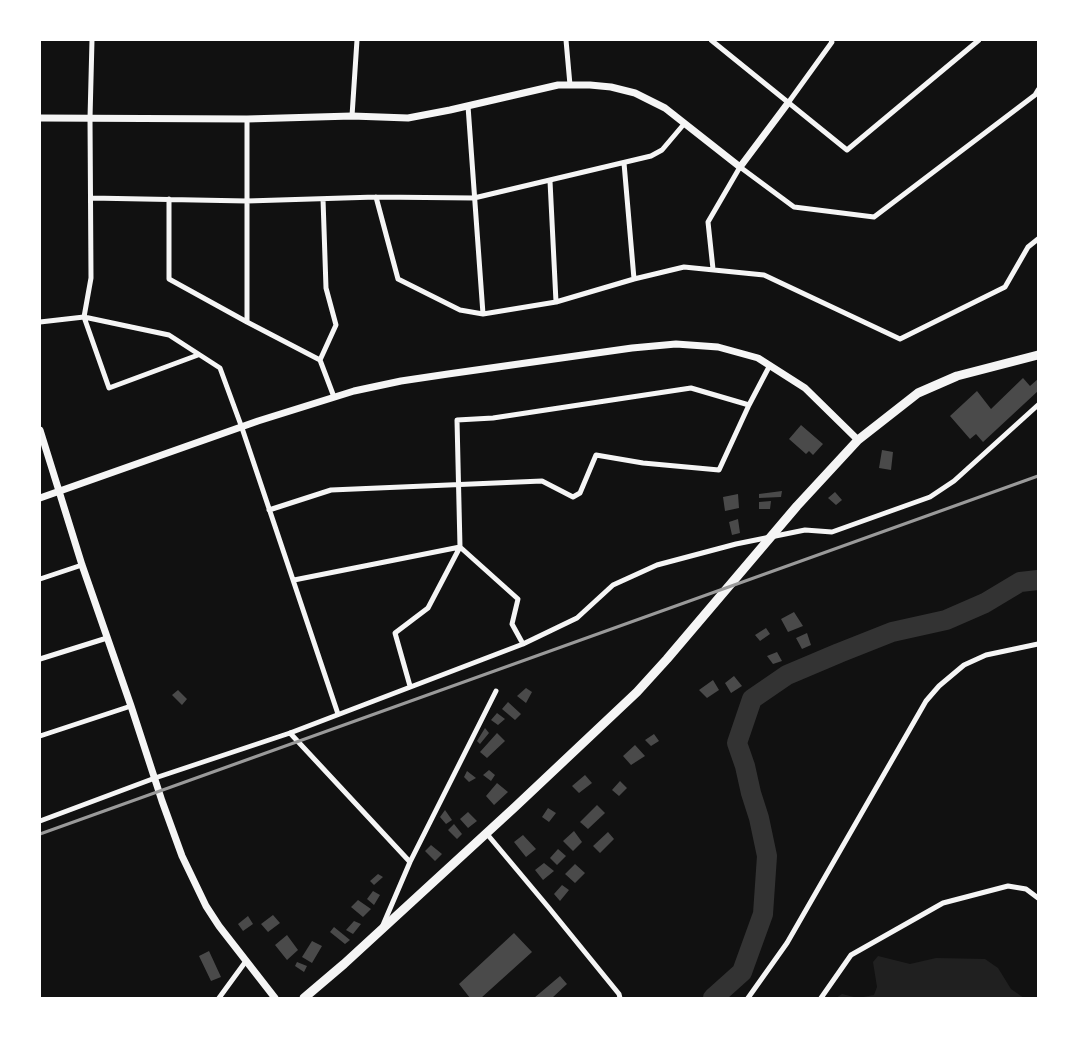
<!DOCTYPE html>
<html>
<head>
<meta charset="utf-8">
<style>
  body { margin:0 }
  #map { position:relative; width:1078px; height:1038px; overflow:hidden; background:#111; font-family:Signika,sans-serif }
  canvas { display:block }
  .frame { position:absolute; inset:0; border:41px solid #fff; pointer-events:none }
</style>
</head>
<body>
<div id="map">
<canvas width="1078" height="1038"></canvas>
<div class="frame"></div>
</div>
<script>
const context = document.querySelector('canvas').getContext('2d');
context.lineJoin = 'round';
function fill(path, color) { context.fillStyle = color; context.fill(path, 'evenodd'); }
const toPath = rows => new Path2D(rows.map(r => 'M' + r).join(''));
function stroke(path, color, width, dash) { context.strokeStyle = color; context.lineWidth = width; context.lineCap = dash ? 'butt' : 'round'; context.setLineDash(dash || []); context.stroke(path); }
fill(toPath([
  [878,956,910,964,936,958,985,959,998,968,1011,989,1024,998,836,998,842,994,858,998,874,995,877,987,873,962]
]), '#202020');
stroke(toPath([
  [713,998,742,972,763,914,767,856,759,818,751,793,745,766,737,743,752,699,787,675,839,653,892,632,946,620,985,603,1020,582,1038,580]
]), '#333', 20);
fill(toPath([
  [1023,378,1030,386,1038,379,1038,391,983,442,976,434,970,439,950,416,977,391,991,409],
  [801,425,823,444,813,455,809,451,806,454,789,439],
  [882,450,893,452,891,470,879,468],
  [782,491,781,497,759,498,759,494],
  [835,492,842,500,836,505,828,498],
  [738,494,739,508,725,511,723,497],
  [771,501,770,509,759,509,759,502],
  [738,519,740,533,732,535,729,522],
  [794,612,803,626,788,632,781,619],
  [766,628,770,634,760,641,755,635],
  [807,633,811,645,802,649,796,638],
  [777,652,782,661,773,664,767,656],
  [734,676,742,686,731,693,725,683],
  [713,680,719,690,707,698,699,690],
  [526,688,532,692,526,703,517,696],
  [178,690,187,699,182,705,172,695],
  [508,702,521,714,515,720,502,709],
  [497,713,505,719,498,725,491,720],
  [485,728,489,733,480,744,477,741],
  [497,733,505,741,487,758,480,752],
  [654,734,659,741,651,746,645,740],
  [635,745,645,756,631,765,623,756],
  [489,770,495,775,491,781,483,775],
  [467,771,476,778,469,782,464,777],
  [585,775,592,783,579,793,572,786],
  [620,781,627,788,619,796,612,790],
  [497,783,508,792,494,805,486,796],
  [597,805,605,813,588,829,580,822],
  [548,808,556,813,549,822,542,817],
  [445,810,452,820,446,824,440,817],
  [468,812,477,821,468,828,460,819],
  [454,824,462,834,457,839,448,830],
  [574,831,582,842,573,851,563,841],
  [608,832,614,839,600,853,593,846],
  [523,835,536,849,526,857,514,842],
  [431,845,442,854,435,861,425,851],
  [558,849,566,856,557,865,550,858],
  [544,863,554,871,543,880,535,870],
  [575,864,585,873,575,883,565,874],
  [378,874,383,877,374,885,370,881],
  [562,885,569,890,560,901,554,894],
  [373,891,380,895,374,905,367,899],
  [358,900,371,909,363,917,351,907],
  [273,915,280,923,268,932,261,924],
  [248,916,253,924,243,931,238,924],
  [354,921,361,924,353,934,346,930],
  [334,927,350,940,345,944,330,932],
  [514,933,532,952,481,998,470,998,459,984],
  [287,935,298,950,287,960,275,945],
  [312,941,322,946,312,963,302,957],
  [209,951,221,977,211,981,199,956],
  [297,962,307,966,304,972,295,966],
  [560,976,567,984,552,998,534,998]
]), '#4a4a4a');
stroke(toPath([
  [92,40,90,118,91,278,84,317,109,388,198,355],
  [566,40,570,85],
  [711,40,847,150,979,40],
  [788,103,832,42,831,40],
  [468,106,483,314],
  [352,116,357,40],
  [624,163,634,279],
  [550,181,556,302],
  [376,197,398,279,460,310,483,314,556,302,634,279,684,267,764,275,900,339,1005,287,1028,247,1038,239],
  [91,198,247,201,376,197,474,198,651,156,662,150,684,124],
  [169,199,169,279,247,322,320,360,336,325,326,288,323,199],
  [713,269,708,222,740,167,794,207,874,217,1035,95,1038,90],
  [40,322,84,317,169,335,220,368,242,428,338,714],
  [247,322,247,119],
  [320,360,334,397],
  [269,510,331,490,542,481,573,497,580,493,596,455,643,463,719,470,749,405,770,365],
  [460,547,518,599,512,624,523,644],
  [40,579,82,565],
  [294,580,460,547],
  [40,659,107,638],
  [410,686,395,633,428,608,460,547,457,420,493,418,691,388,749,405],
  [290,733,410,862],
  [40,736,131,706],
  [40,821,155,778,290,733,523,644,577,618,613,585,657,565,736,544,805,530,832,532,930,497,954,481,1038,405],
  [487,834,549,908,619,994,620,998],
  [383,925,410,862,496,691],
  [219,998,246,961],
  [748,998,787,943,926,701,939,686,964,665,986,655,1038,644],
  [821,998,851,955,943,903,1008,886,1026,889,1038,898]
]), '#f5f5f5', 5);
stroke(toPath([
  [40,118,247,119,352,116,408,118,450,110,558,85,590,85,611,87,635,93,665,108,740,167,788,103],
  [40,430,82,565,131,706,162,801,182,856,206,906,219,926,275,998],
  [40,498,258,421,354,391,401,381,448,374,632,348,676,344,718,347,758,358,805,388,858,440]
]), '#f5f5f5', 7);
stroke(toPath([
  [304,998,344,964,515,807,637,692,667,659,797,506,858,440,918,393,957,376,1038,355]
]), '#f5f5f5', 9);
stroke(toPath([
  [40,834,1038,476]
]), '#9a9a9a', 3);
</script>
</body>
</html>
